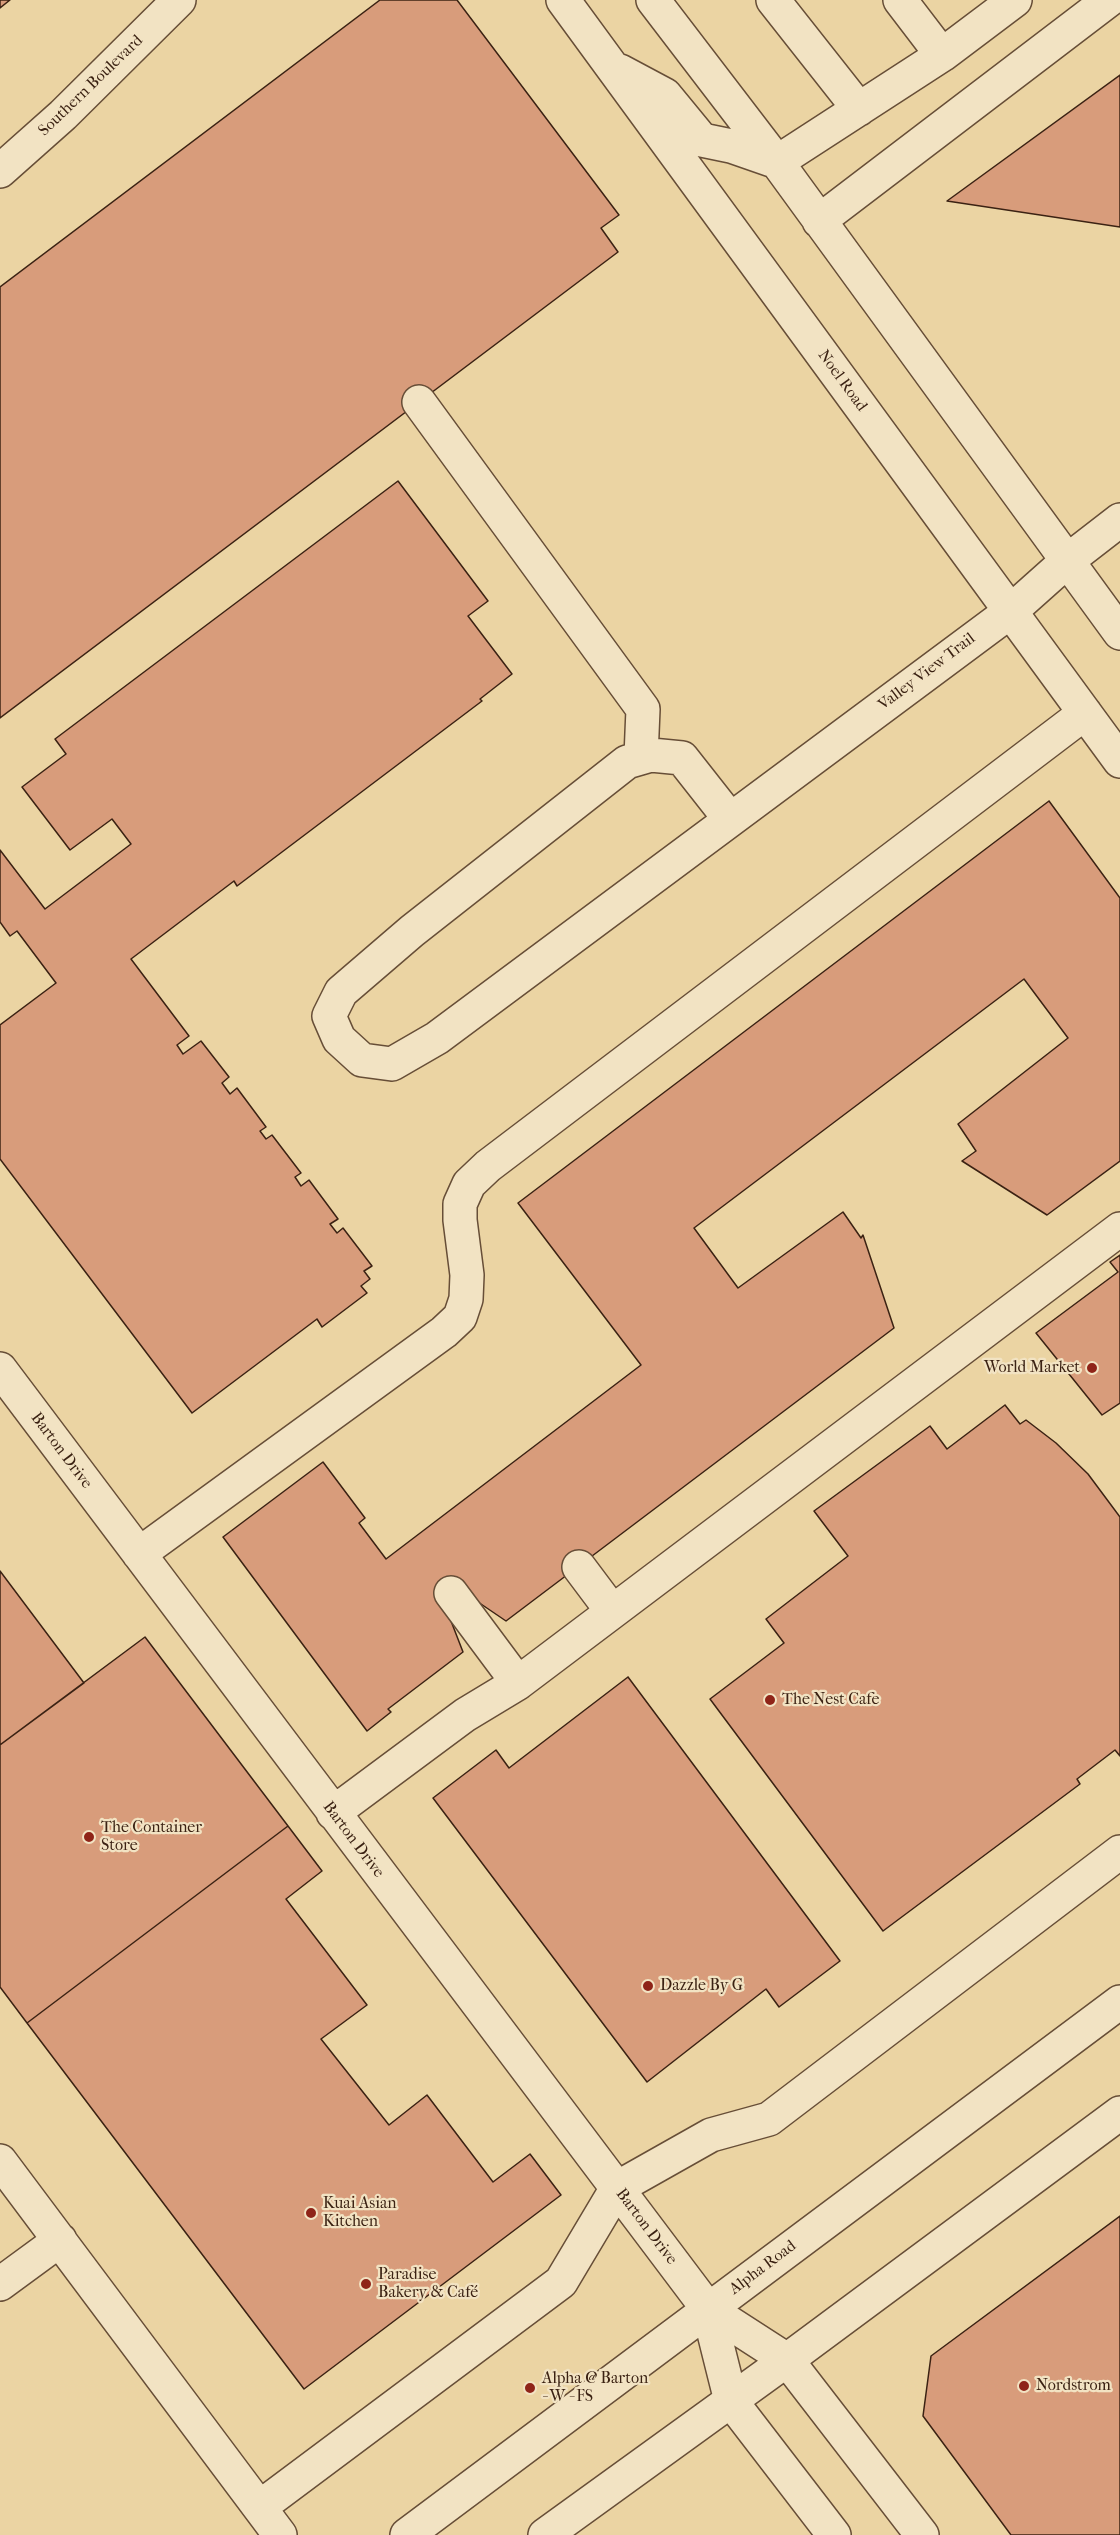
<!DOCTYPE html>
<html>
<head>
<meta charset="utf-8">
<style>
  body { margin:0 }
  canvas { display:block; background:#ebd4a3 }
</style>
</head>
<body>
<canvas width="1120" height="2535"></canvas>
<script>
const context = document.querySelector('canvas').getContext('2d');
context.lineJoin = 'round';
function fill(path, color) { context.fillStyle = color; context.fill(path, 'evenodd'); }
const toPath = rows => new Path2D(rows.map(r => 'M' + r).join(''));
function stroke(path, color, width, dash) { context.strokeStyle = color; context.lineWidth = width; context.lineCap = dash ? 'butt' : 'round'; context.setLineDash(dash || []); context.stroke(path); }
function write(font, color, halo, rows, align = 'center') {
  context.font = font + ' "IM FELL French Canon",serif'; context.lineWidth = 4.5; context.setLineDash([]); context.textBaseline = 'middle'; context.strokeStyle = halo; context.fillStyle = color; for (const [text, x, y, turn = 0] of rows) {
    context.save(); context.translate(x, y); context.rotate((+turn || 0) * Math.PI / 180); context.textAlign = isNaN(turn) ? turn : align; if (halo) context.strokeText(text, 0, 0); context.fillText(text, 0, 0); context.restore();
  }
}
const building = toPath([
  [0,0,10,0,0,8,0,0],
  [380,0,457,0,619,215,601,228,618,252,0,718,0,287,380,0],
  [1120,75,1120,227,947,201,1120,75],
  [398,481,488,601,468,616,512,674,480,699,482,701,237,886,234,881,131,959,189,1036,177,1045,183,1054,201,1041,229,1077,222,1083,230,1094,237,1088,266,1127,260,1131,266,1139,272,1135,301,1173,295,1177,301,1186,309,1180,338,1219,330,1224,337,1233,343,1228,372,1266,364,1271,370,1279,361,1286,367,1293,322,1327,317,1319,192,1413,0,1159,0,1025,56,983,17,931,10,936,0,922,0,850,45,909,131,844,112,819,70,850,22,787,66,754,55,739,398,481],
  [1049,801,1120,898,1120,1161,1047,1215,962,1161,976,1151,958,1124,1068,1038,1024,979,694,1228,738,1288,843,1212,861,1238,863,1235,894,1328,506,1621,478,1602,451,1621,463,1652,388,1709,391,1712,367,1731,223,1537,323,1462,365,1518,359,1523,386,1559,641,1365,518,1203,1049,801],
  [1120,1255,1120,1403,1102,1415,1036,1333,1118,1272,1110,1262,1120,1255],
  [1005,1405,1020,1424,1026,1420,1056,1443,1088,1474,1120,1517,1120,1756,1115,1750,1077,1779,1080,1784,883,1931,710,1699,784,1643,766,1619,848,1556,814,1511,930,1426,947,1449,1005,1405],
  [0,1571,84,1683,0,1745,0,1571],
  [145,1637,288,1826,27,2023,0,1987,0,1745,145,1637],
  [628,1677,840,1961,779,2007,766,1989,647,2082,433,1798,496,1750,509,1768,628,1677],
  [288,1826,322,1871,286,1899,367,2005,321,2039,389,2125,427,2095,493,2182,530,2154,561,2195,304,2389,27,2023,288,1826],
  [1120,2216,1120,2535,1011,2535,923,2416,931,2356,1120,2216]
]);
fill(building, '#d89c7b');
stroke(building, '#3b2213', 1.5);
const minor = toPath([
  [563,0,1120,761],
  [653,0,777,162,1120,633],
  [773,0,859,109],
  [900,0,942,55],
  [620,71,665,95,702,140,731,146,777,162],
  [777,162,942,55,1015,0],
  [0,171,63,115,179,0],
  [819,221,1109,0],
  [419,402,643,709,641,757],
  [730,819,682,758,651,755,627,762,412,931,341,992,329,1016,339,1039,362,1060,392,1064,437,1038,1011,611,1067,561,1120,520],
  [0,1369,708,2309,787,2360,922,2535],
  [139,1554,444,1332,460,1317,466,1299,467,1275,460,1220,460,1204,469,1184,488,1166,1085,713],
  [579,1567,612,1611],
  [451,1593,518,1683],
  [333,1813,465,1715,518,1683,1120,1229],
  [0,2161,280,2535],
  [0,2284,60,2240],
  [708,2309,731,2401,834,2535],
  [260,2507,561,2282,617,2188,711,2135,769,2119,1120,1852],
  [407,2535,1120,2002],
  [545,2535,787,2360,1120,2113]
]);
stroke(minor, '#674e37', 36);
stroke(minor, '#f2e3c3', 33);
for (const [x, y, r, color] of [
  [1092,1368,6,"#8f2418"],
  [770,1700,6,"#8f2418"],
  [89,1837,6,"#8f2418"],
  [648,1986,6,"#8f2418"],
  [311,2213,6,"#8f2418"],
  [366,2284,6,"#8f2418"],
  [1024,2386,6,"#8f2418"],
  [530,2388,6,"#8f2418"]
]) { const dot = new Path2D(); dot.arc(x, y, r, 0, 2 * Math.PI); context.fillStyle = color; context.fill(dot); stroke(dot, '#f2e3c3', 2); }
write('16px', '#3b2213', '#f2e3c3', [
  ["Southern Boulevard",91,86,-44],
  ["Noel Road",842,381,54],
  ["Valley View Trail",927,672,-37],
  ["Barton Drive",61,1451,53],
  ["Barton Drive",353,1840,53],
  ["Barton Drive",646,2227,53],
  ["Alpha Road",763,2268,-37]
]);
write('16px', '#3b2213', '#f2e3c3', [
  ["World Market",1080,1368,"right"],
  ["The Nest Cafe",782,1700],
  ["The Container",101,1828],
  ["Store",101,1846],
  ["Dazzle By G",660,1986],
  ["Kuai Asian",323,2204],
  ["Kitchen",323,2222],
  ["Paradise",378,2275],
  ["Bakery & Café",378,2293],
  ["Alpha @ Barton",542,2379],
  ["- W - FS",542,2397],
  ["Nordstrom",1036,2386]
], 'left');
</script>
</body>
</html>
